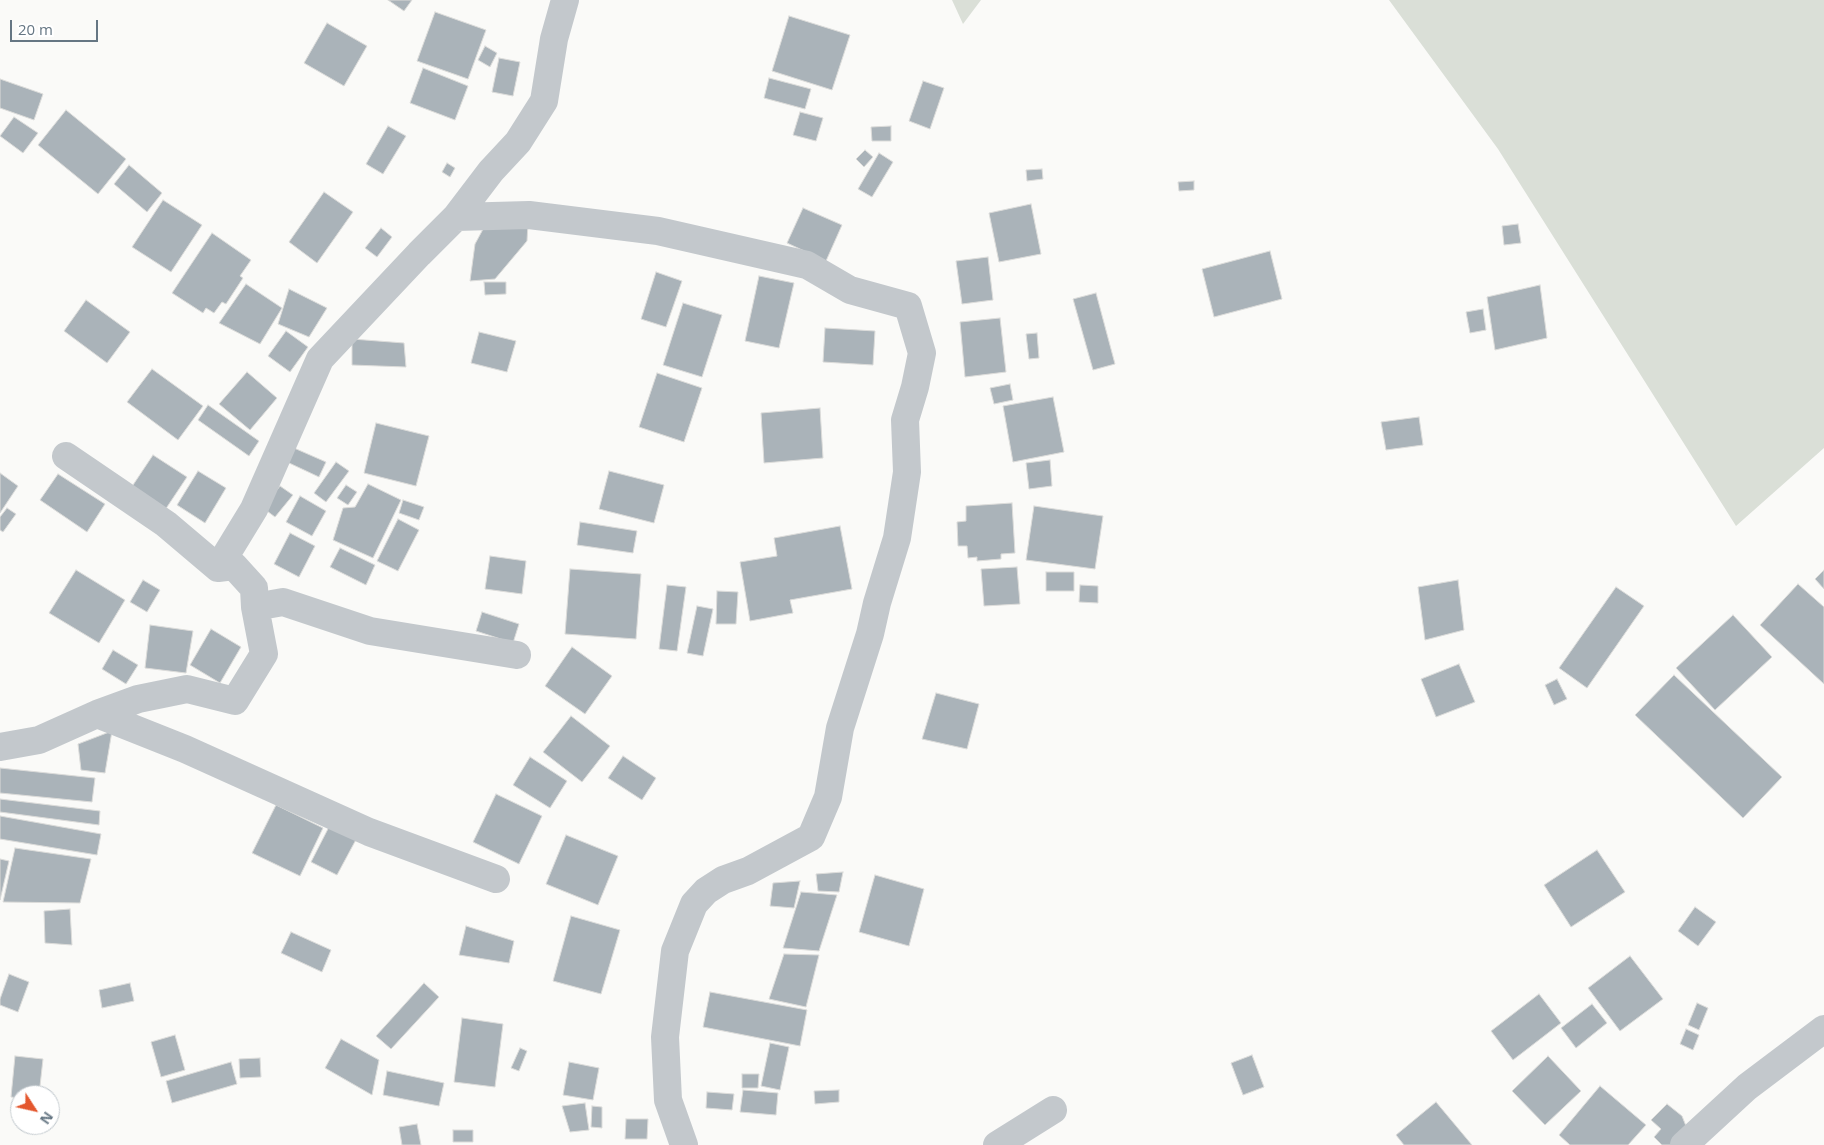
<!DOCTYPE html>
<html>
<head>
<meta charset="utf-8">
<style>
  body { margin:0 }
  #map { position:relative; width:1824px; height:1145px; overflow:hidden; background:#fafaf8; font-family:"Open Sans",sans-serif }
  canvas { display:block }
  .north { position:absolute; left:10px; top:1085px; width:50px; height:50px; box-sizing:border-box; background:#fff; border:1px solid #c1c8cd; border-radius:50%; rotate:125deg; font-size:14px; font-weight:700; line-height:20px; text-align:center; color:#657683 }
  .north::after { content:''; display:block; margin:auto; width:18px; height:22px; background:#e4572e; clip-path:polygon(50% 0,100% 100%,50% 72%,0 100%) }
  .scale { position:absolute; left:10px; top:20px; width:88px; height:22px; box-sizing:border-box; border:2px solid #657683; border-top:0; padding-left:6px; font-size:15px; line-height:18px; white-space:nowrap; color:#657683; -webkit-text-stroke:4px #fff; paint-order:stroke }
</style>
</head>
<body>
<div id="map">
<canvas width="1824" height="1145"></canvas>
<div class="north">N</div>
<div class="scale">20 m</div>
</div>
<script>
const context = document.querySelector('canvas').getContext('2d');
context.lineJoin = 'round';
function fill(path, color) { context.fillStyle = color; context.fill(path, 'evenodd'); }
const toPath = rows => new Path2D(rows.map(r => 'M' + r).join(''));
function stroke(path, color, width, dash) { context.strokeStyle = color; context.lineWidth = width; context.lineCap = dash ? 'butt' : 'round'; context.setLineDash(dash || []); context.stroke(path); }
fill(toPath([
  [952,0,981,0,963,24],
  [1389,0,1824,0,1824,448,1736,526,1498,149]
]), '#dadfd7');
const building = toPath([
  [388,0,412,0,404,11,388,0],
  [435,12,486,30,468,79,417,61,435,12],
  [789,16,850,35,832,90,772,71,789,16],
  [327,23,367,46,344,86,304,63,327,23],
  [485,46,497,53,490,67,478,60,485,46],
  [499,58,520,62,513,96,492,92,499,58],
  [423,68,468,86,455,120,410,103,423,68],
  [769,78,811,89,805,109,764,98,769,78],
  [0,79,43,94,34,120,0,108,0,79],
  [923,81,944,88,930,129,909,121,923,81],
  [66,110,126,159,98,194,38,145,66,110],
  [800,112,823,118,816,141,793,135,800,112],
  [14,117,38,133,23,153,0,136,14,117],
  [388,126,406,136,383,174,366,164,388,126],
  [891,126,891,141,872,141,871,127,891,126],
  [865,150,873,157,864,167,856,159,865,150],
  [879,153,893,162,872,197,858,189,879,153],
  [447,163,455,168,450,177,442,172,447,163],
  [129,165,162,193,147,212,114,184,129,165],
  [1042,169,1043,179,1027,181,1026,170,1042,169],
  [1194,181,1194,190,1179,191,1178,182,1194,181],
  [324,192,353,212,317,263,289,242,324,192],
  [163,200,202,225,171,272,132,247,163,200],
  [1031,204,1041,254,999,262,989,213,1031,204],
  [803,208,842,225,826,261,787,243,803,208],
  [488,220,528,223,527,241,495,279,470,281,475,244,488,220],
  [1518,224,1521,243,1504,245,1502,226,1518,224],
  [381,228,392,237,377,257,365,248,381,228],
  [212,233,251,260,240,276,243,278,226,304,222,302,214,313,206,308,203,313,172,293,212,233],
  [1270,251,1282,299,1214,317,1202,269,1270,251],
  [988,257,993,300,962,304,956,261,988,257],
  [656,272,682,281,666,327,641,319,656,272],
  [759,276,794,283,779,348,745,341,759,276],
  [484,282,506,282,506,294,485,295,484,282],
  [246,284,282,308,260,344,219,323,246,284],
  [1540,285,1547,338,1495,350,1487,297,1540,285],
  [289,289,327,308,309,337,278,324,289,289],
  [1096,293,1115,364,1093,370,1073,299,1096,293],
  [86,300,130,332,107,363,64,331,86,300],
  [683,303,722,315,702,377,663,365,683,303],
  [1483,309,1486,330,1470,333,1466,312,1483,309],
  [1000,318,1006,372,965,377,960,322,1000,318],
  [825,328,875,331,873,365,823,362,825,328],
  [286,331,308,347,290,372,268,356,286,331],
  [479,332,516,341,507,372,471,363,479,332],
  [1037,333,1039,358,1029,359,1026,334,1037,333],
  [352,339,404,343,406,367,352,365,352,339],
  [152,369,203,406,178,440,127,402,152,369],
  [247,372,277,398,250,430,219,404,247,372],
  [657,373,702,388,684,442,639,427,657,373],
  [1010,384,1013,400,994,404,990,388,1010,384],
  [1053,397,1064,452,1013,462,1003,406,1053,397],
  [208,405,259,441,249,456,198,420,208,405],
  [820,408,823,458,764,463,761,413,820,408],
  [1419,417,1423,445,1386,450,1381,422,1419,417],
  [376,423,429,436,416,486,364,473,376,423],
  [294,448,326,462,319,477,287,462,294,448],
  [153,455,187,477,163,513,129,491,153,455],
  [1050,460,1052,486,1029,489,1026,463,1050,460],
  [336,462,349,471,326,502,314,493,336,462],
  [198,471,226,488,205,523,177,505,198,471],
  [609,471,664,485,654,523,599,509,609,471],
  [0,473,18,486,0,513,0,473],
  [58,474,105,504,87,532,40,500,58,474],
  [368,484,401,500,373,558,333,540,343,508,355,507,368,484],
  [346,485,357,492,348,505,337,498,346,485],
  [280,486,293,495,275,517,263,508,280,486],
  [300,496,326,511,312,536,286,522,300,496],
  [403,500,424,507,419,520,399,513,403,500],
  [1012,503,1015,553,1001,554,1001,559,977,561,977,557,968,558,967,546,958,546,957,522,966,521,966,506,1012,503],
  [1034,506,1103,516,1095,569,1026,560,1034,506],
  [7,508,16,514,3,532,0,530,0,517,7,508],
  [398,519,419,530,398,571,377,561,398,519],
  [580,522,637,531,633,553,577,545,580,522],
  [840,526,852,589,790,600,793,613,750,621,740,562,777,556,774,538,840,526],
  [290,533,315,546,299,577,274,564,290,533],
  [340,548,375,565,366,585,330,567,340,548],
  [490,556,526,561,522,594,485,589,490,556],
  [1017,567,1020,604,984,606,981,569,1017,567],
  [570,569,641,574,636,639,565,634,570,569],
  [76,570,125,600,99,643,49,613,76,570],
  [1824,570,1824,589,1815,579,1824,570],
  [1046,572,1074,572,1074,591,1046,591,1046,572],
  [143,580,160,590,147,612,130,602,143,580],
  [1458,580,1464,630,1425,640,1418,587,1458,580],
  [1798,584,1824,607,1824,684,1760,625,1798,584],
  [667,585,686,587,677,651,659,649,667,585],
  [1080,585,1098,586,1098,603,1079,602,1080,585],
  [1616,587,1644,606,1587,688,1559,668,1616,587],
  [717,591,738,592,736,624,716,624,717,591],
  [697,606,713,609,703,656,687,653,697,606],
  [482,612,519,624,513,643,476,631,482,612],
  [1733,615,1772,657,1715,710,1676,668,1733,615],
  [150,625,193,631,186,673,145,668,150,625],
  [211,629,241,647,220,683,190,665,211,629],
  [572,647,612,676,585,714,545,686,572,647],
  [113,650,138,665,126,684,102,669,113,650],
  [1459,664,1475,702,1436,717,1421,679,1459,664],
  [1674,675,1782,777,1743,818,1635,715,1674,675],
  [1557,679,1567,699,1554,705,1545,685,1557,679],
  [936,693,979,704,967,749,922,739,936,693],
  [571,716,610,746,582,782,543,752,571,716],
  [112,731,105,773,81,770,78,744,112,731],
  [623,756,656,778,642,800,608,778,623,756],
  [530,757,567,781,550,808,513,785,530,757],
  [0,768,95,778,92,802,0,793,0,768],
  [496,794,542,816,519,864,473,842,496,794],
  [0,799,100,811,99,825,0,812,0,799],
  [276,805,323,828,300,876,252,853,276,805],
  [0,816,101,834,97,855,0,839,0,816],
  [332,821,359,834,337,875,311,862,332,821],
  [566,835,618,856,598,905,546,884,566,835],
  [15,848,91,859,80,903,3,902,15,848],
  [1597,850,1625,892,1571,927,1544,885,1597,850],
  [0,859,9,861,0,900,0,859],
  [843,872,839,892,818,891,816,874,843,872],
  [875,875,924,889,909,946,859,932,875,875],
  [800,881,794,908,770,906,773,883,800,881],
  [801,892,837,895,819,951,783,948,801,892],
  [1695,907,1716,922,1698,946,1678,931,1695,907],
  [70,909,72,945,45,943,44,911,70,909],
  [571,916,620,930,601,994,553,981,571,916],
  [466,926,514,941,509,963,459,955,466,926],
  [291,932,331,950,322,972,281,953,291,932],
  [784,954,819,955,806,1007,769,999,784,954],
  [1630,956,1663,999,1620,1031,1588,988,1630,956],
  [9,974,29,982,18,1012,0,1005,0,999,9,974],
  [130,983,134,1001,102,1008,99,990,130,983],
  [424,983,439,997,391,1049,376,1036,424,983],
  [710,992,807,1010,800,1046,703,1027,710,992],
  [1539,994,1561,1023,1513,1060,1491,1031,1539,994],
  [1697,1003,1708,1008,1699,1030,1688,1025,1697,1003],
  [1592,1004,1607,1023,1576,1048,1561,1028,1592,1004],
  [462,1018,503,1024,495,1087,454,1082,462,1018],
  [1686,1029,1699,1035,1693,1050,1680,1044,1686,1029],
  [175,1035,185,1070,161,1077,151,1042,175,1035],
  [341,1039,379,1060,372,1095,325,1068,341,1039],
  [770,1043,789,1047,780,1090,761,1086,770,1043],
  [520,1048,527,1051,519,1071,511,1068,520,1048],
  [1252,1055,1264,1087,1243,1095,1231,1063,1252,1055],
  [15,1056,43,1059,39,1095,20,1095,20,1098,11,1097,15,1056],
  [1548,1056,1581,1091,1545,1125,1512,1091,1548,1056],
  [260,1058,261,1077,240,1078,239,1059,260,1058],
  [231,1062,237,1084,172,1103,166,1081,231,1062],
  [569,1062,599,1068,593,1100,563,1095,569,1062],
  [387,1071,444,1083,439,1106,383,1095,387,1071],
  [742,1074,759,1074,758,1088,742,1088,742,1074],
  [1600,1086,1646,1125,1628,1145,1570,1145,1559,1135,1600,1086],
  [743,1090,778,1093,776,1115,740,1112,743,1090],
  [839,1090,839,1102,815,1104,814,1091,839,1090],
  [707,1092,734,1094,732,1110,706,1108,707,1092],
  [1436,1102,1472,1145,1404,1145,1396,1135,1436,1102],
  [585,1103,589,1130,570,1132,562,1106,585,1103],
  [1667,1104,1682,1116,1688,1131,1675,1145,1662,1145,1654,1137,1661,1129,1651,1120,1667,1104],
  [592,1106,602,1107,602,1128,591,1127,592,1106],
  [626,1119,648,1119,647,1139,625,1139,626,1119],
  [417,1124,421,1145,402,1145,399,1127,417,1124],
  [453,1130,473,1130,473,1142,453,1142,453,1130]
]);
fill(building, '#aab3b9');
stroke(building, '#dcdcda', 1);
stroke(toPath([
  [456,217,529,215,658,231,807,265,850,290,908,306,922,353,915,387,905,420,907,472,897,538,877,603,870,634,840,728,828,797,811,837,748,871,723,880,706,891,694,904,675,951,665,1037,668,1100,684,1145],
  [218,568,254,509,320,359,419,254,456,217,491,171,518,142,544,101,554,39,565,0],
  [255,607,283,602,370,631,517,655],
  [97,714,185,749,369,832,496,879],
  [0,747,39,740,97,714,138,699,187,689,235,701,264,654,255,607,254,588,234,566,218,568,166,524,66,456],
  [997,1145,1053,1110],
  [1684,1145,1747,1087,1824,1029]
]), '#c3c8cc', 28);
</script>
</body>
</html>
